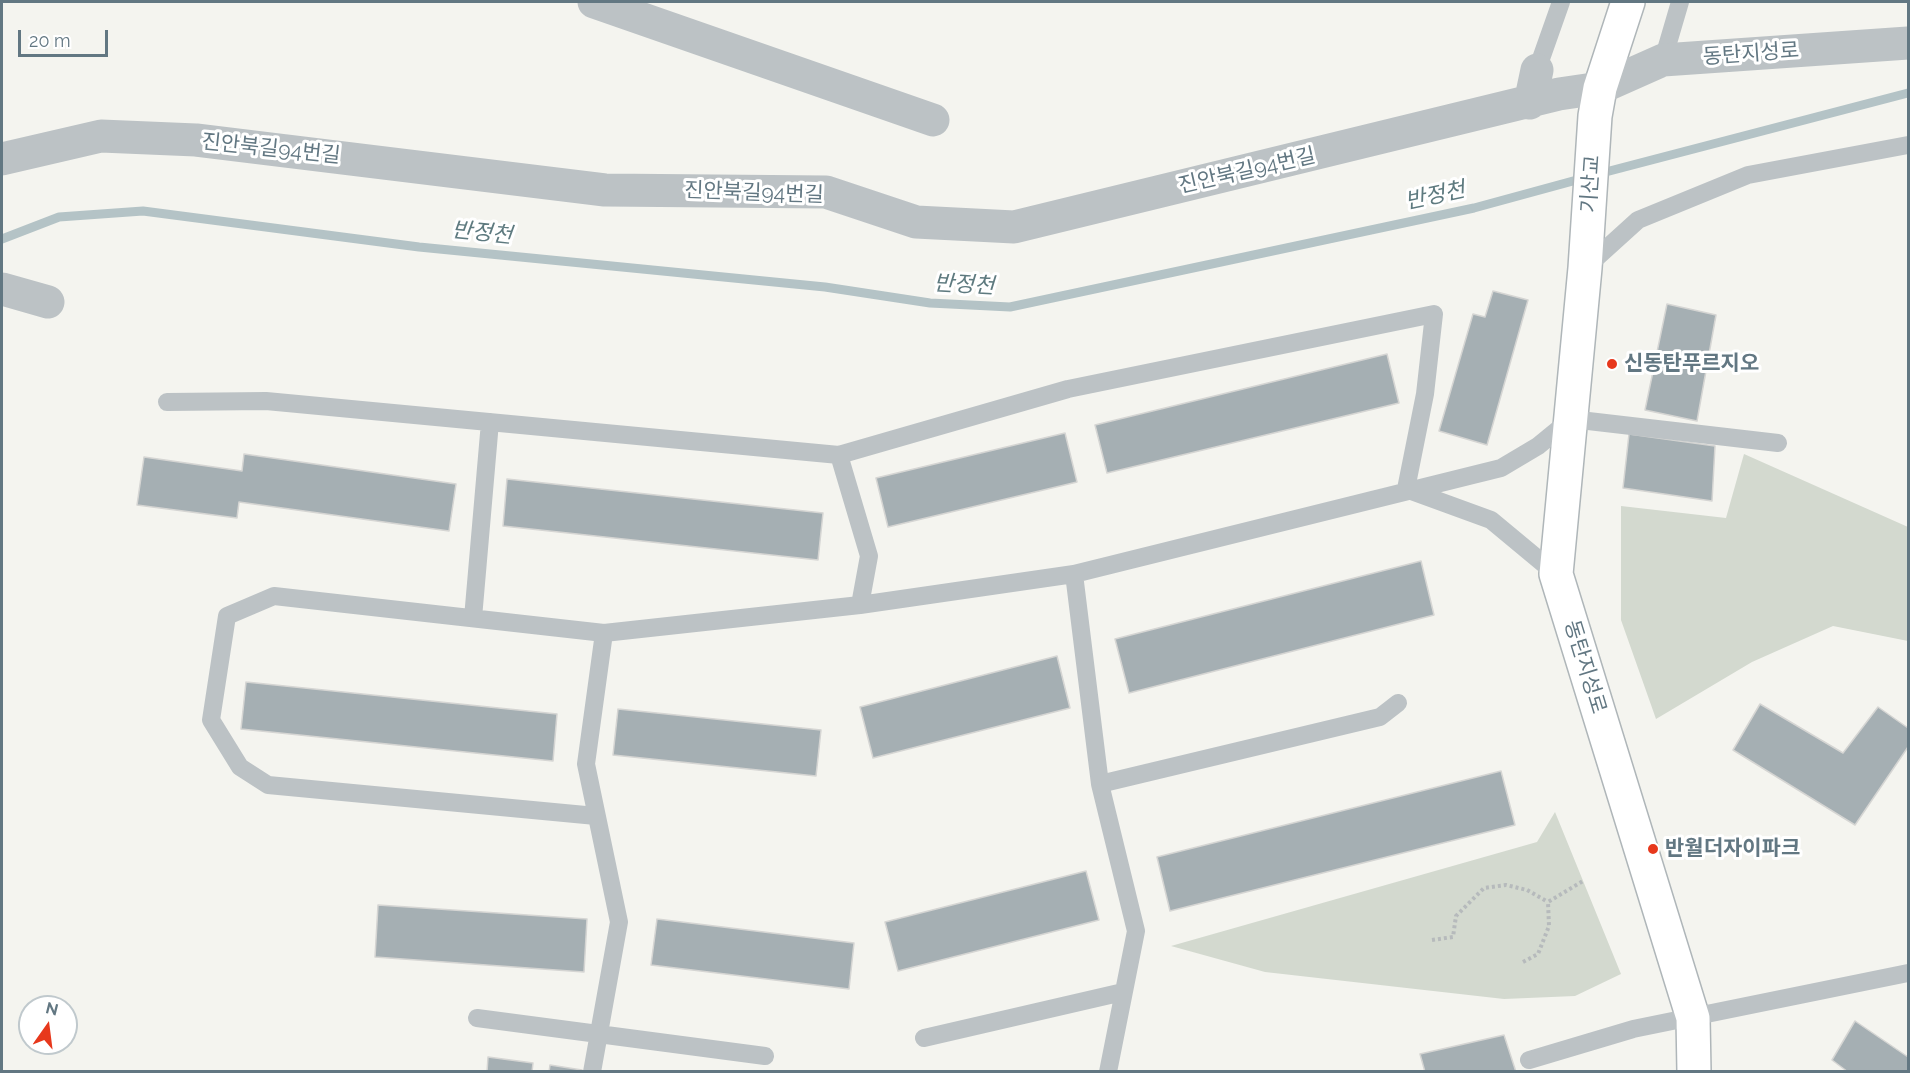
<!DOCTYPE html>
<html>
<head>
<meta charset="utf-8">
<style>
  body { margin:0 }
  #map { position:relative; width:1910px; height:1073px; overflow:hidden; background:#f4f4ef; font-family:Raleway,sans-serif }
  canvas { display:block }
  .frame { position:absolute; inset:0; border:3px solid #627782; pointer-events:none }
  .north { position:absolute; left:18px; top:995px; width:60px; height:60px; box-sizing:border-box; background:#fff; border:2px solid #c0c9cd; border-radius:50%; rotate:14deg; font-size:16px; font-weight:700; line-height:24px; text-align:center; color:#627782 }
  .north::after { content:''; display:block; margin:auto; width:21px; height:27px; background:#e7381c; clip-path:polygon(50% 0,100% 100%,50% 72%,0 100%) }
  .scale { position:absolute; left:18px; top:30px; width:90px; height:27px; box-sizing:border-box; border:3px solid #627782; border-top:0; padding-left:8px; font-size:18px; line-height:21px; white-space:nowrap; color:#627782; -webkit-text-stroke:4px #fff; paint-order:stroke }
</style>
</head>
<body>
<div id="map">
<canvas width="1910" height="1073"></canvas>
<div class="frame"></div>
<div class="north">N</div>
<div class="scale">20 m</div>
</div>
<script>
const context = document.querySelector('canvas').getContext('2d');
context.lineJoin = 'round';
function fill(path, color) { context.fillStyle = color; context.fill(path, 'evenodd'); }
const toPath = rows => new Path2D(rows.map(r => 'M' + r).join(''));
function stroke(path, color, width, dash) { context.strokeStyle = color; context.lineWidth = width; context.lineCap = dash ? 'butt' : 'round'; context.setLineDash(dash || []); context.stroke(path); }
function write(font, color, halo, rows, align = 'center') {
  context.font = font + ' Raleway,"Noto Sans KR",sans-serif'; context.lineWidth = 6; context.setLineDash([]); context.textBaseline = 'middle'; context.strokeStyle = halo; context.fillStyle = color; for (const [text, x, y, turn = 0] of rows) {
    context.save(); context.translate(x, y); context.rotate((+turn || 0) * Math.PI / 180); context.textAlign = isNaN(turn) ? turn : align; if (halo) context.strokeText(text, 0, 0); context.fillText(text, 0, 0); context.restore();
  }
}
fill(toPath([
  [1744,454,1908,527,1908,641,1833,626,1752,662,1656,719,1621,620,1621,506,1726,518],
  [1555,812,1621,974,1575,996,1504,999,1265,972,1171,946,1537,842]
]), '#d3d9cf');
stroke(toPath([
  [1598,174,1908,93],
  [2,239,59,217,143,211,419,247,825,287,930,303,1010,307,1474,208,1584,178]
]), '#b4c3c6', 9);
const building = toPath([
  [1493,291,1528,300,1487,445,1439,431,1473,314,1485,317,1493,291],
  [1667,304,1716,315,1697,421,1645,410,1667,304],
  [1387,354,1399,403,1107,473,1095,425,1387,354],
  [1065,433,1077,482,888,527,876,478,1065,433],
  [1629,434,1715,446,1712,501,1623,488,1629,434],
  [244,454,456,484,449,531,239,502,237,518,137,505,144,457,242,471,244,454],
  [507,479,823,513,818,560,503,526,507,479],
  [1421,561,1434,615,1129,693,1115,639,1421,561],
  [1057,656,1070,708,873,758,860,707,1057,656],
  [246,682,557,714,553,761,241,729,246,682],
  [1760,704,1843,753,1878,707,1908,728,1908,747,1855,825,1733,750,1760,704],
  [618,709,821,730,816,776,613,755,618,709],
  [1501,771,1515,825,1170,911,1157,857,1501,771],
  [1086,871,1099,920,898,971,885,922,1086,871],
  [378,905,587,919,584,972,375,957,378,905],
  [657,919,854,943,849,989,651,965,657,919],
  [1855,1021,1908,1057,1908,1072,1848,1072,1832,1060,1855,1021],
  [1504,1035,1516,1072,1425,1072,1420,1054,1504,1035],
  [488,1057,533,1063,532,1072,487,1072,488,1057],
  [550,1065,582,1070,582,1072,549,1072,550,1065]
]);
fill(building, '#a5afb3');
stroke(building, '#d5d5d3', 1.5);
const secondary = toPath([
  [1628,2,1600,88,1595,116,1585,268,1556,574,1693,1018,1694,1072]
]);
stroke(secondary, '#afb6b9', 36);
stroke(toPath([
  [1432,940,1453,937,1456,916,1484,888,1506,885,1527,890,1548,902],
  [1523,962,1538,954,1549,926,1548,902,1583,881]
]), '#b6babc', 4, [3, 3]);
stroke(toPath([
  [1663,60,1680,2],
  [1542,75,1537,70,1561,2],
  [1585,268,1638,220,1748,175,1908,145],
  [167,402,266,401,839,455,1068,389,1434,314,1425,394,1406,489],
  [839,455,869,556,860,605],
  [1406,489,1491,520,1556,574],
  [1074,574,1100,784,1136,931,1108,1072],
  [473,618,490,422],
  [1100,784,1380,717,1398,703],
  [596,816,268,785,240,767,211,720,227,616,274,596,604,633,860,605,1074,574,1501,468,1538,446,1571,419,1778,443],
  [477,1018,765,1056],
  [924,1038,1123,992],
  [1529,1060,1633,1029,1908,973],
  [592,1072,619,922,586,764,604,633]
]), '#bcc2c5', 18);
stroke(toPath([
  [594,2,933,120],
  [1530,103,1537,70],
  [2,159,101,136,196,140,605,190,826,192,916,222,1014,227,1559,94,1600,88,1663,60,1908,43],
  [2,289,48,302]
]), '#bcc2c5', 33);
stroke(secondary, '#fff', 33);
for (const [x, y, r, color] of [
  [1612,364,6,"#e7381c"],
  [1653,849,6,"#e7381c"]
]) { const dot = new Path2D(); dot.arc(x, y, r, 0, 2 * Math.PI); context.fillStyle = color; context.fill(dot); stroke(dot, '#fff', 2); }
write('21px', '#627782', '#fff', [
  ["동탄지성로",1751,54,-4],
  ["진안북길94번길",271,149,6],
  ["진안북길94번길",1247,171,-13],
  ["기산교",1591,184,-86],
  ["진안북길94번길",754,193,2],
  ["동탄지성로",1585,667,73]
]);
write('bold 21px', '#627782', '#fff', [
  ["신동탄푸르지오",1624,364],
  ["반월더자이파크",1665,849]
], 'left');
write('italic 22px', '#5e7a7f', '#fff', [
  ["반정천",1435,196,-12],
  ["반정천",482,233,6],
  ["반정천",964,285,3]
]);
</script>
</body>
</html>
